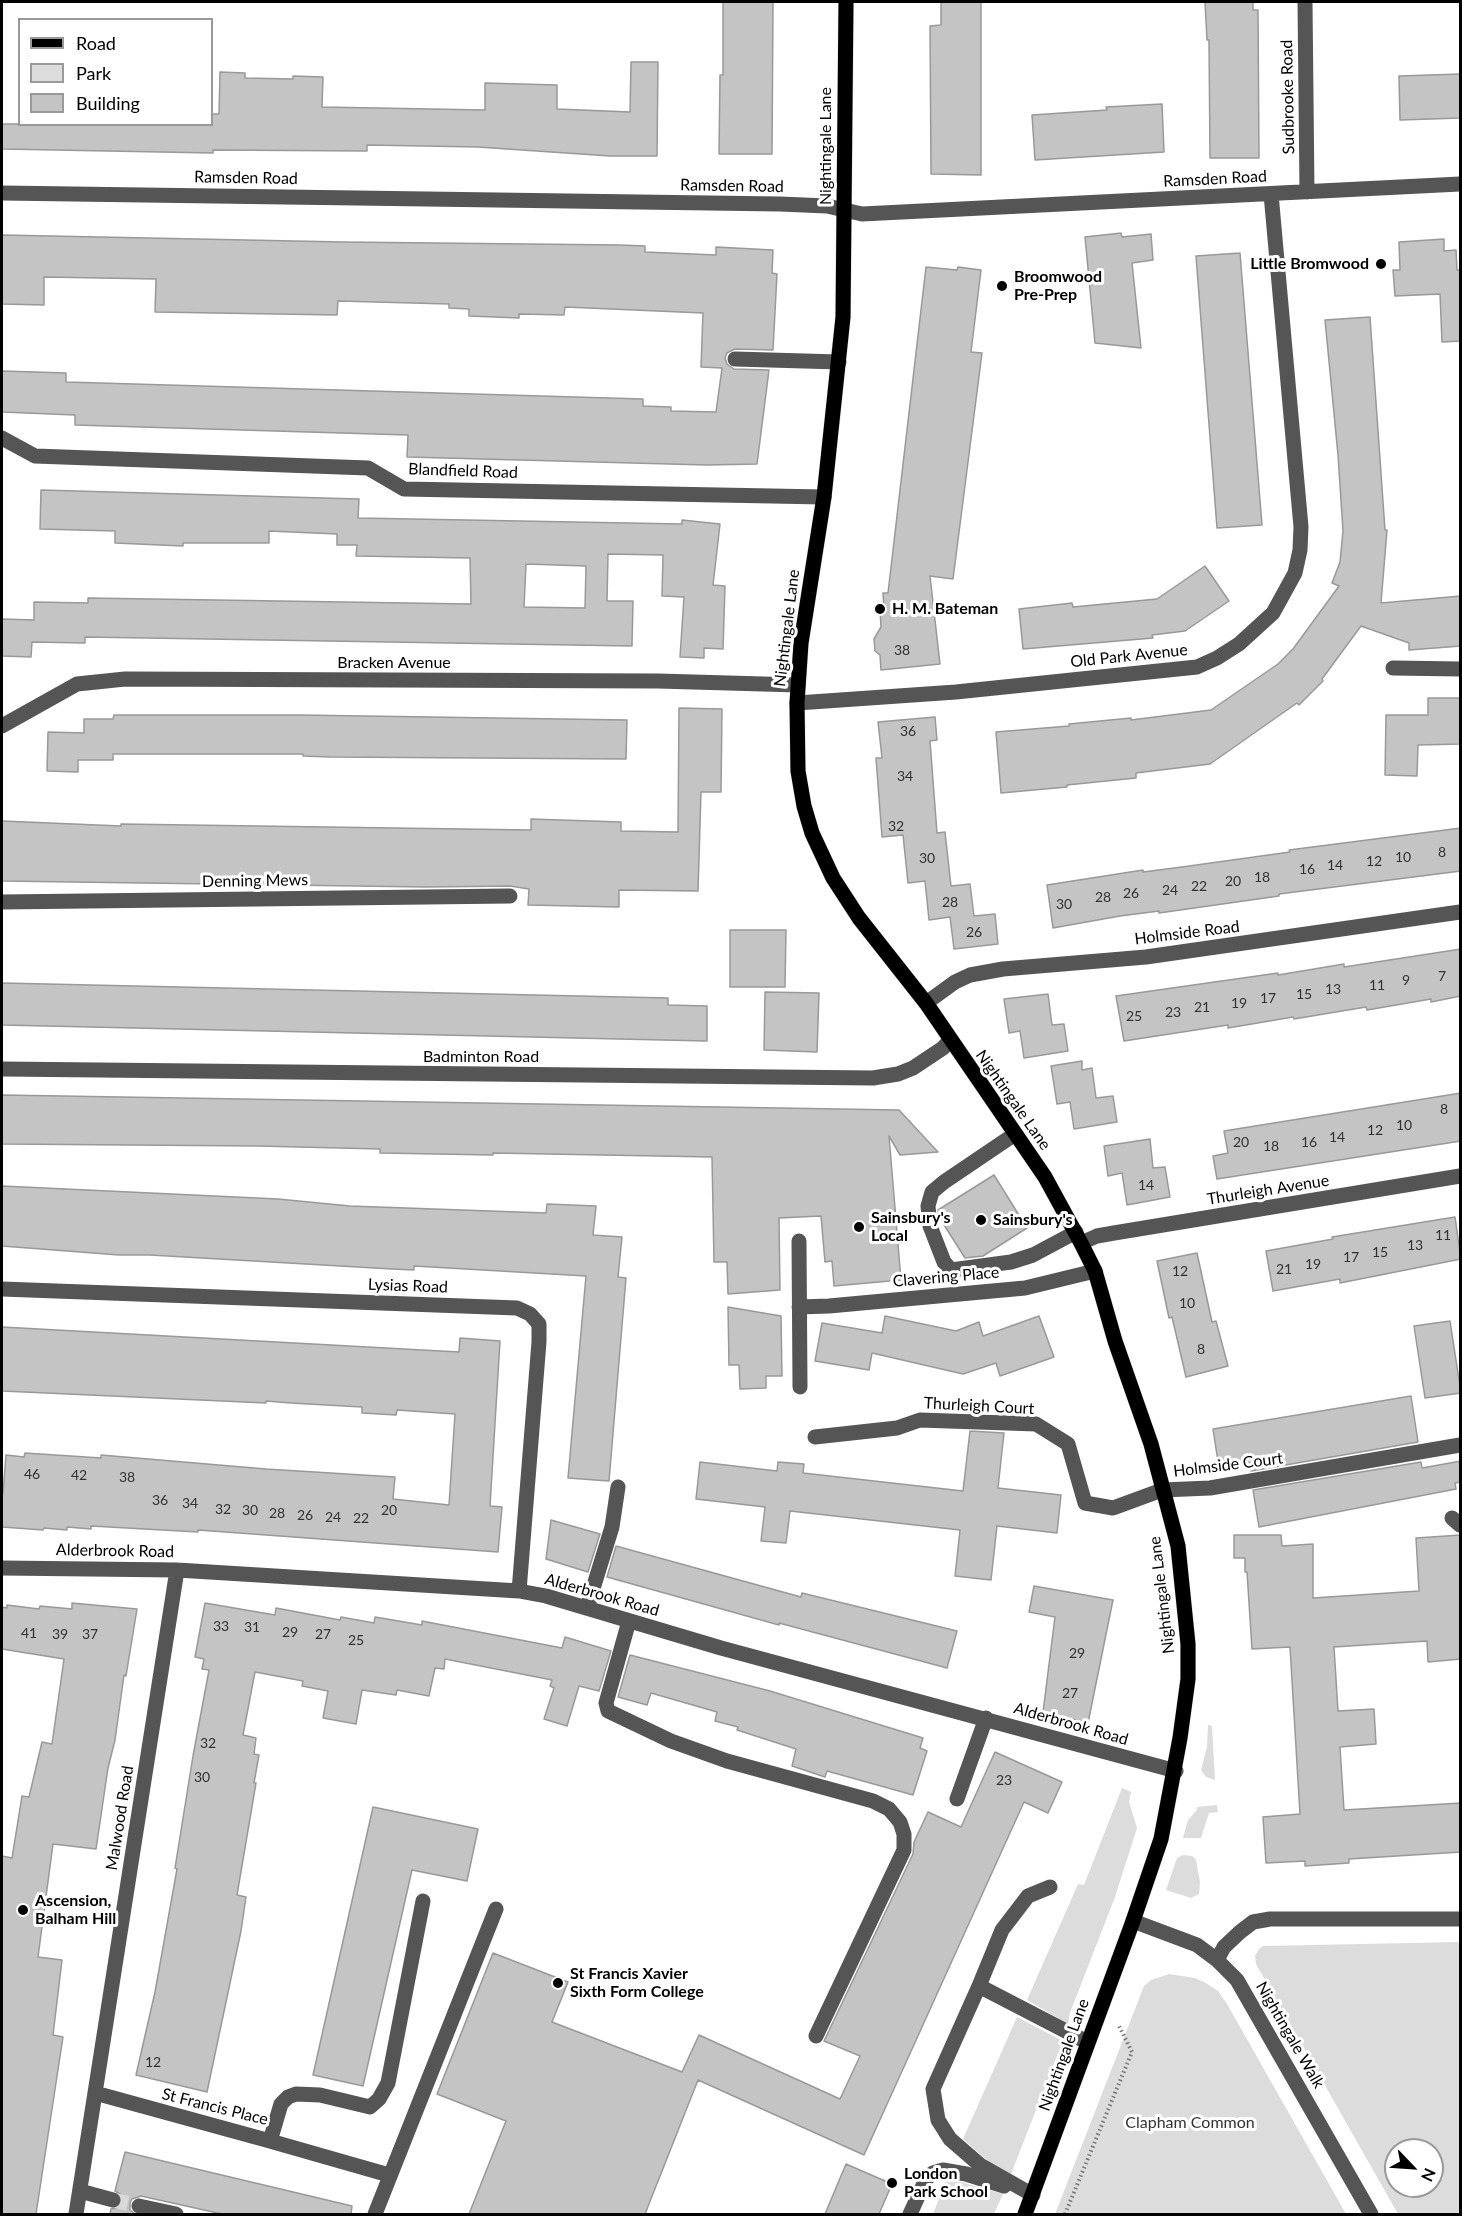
<!DOCTYPE html>
<html>
<head>
<meta charset="utf-8">
<style>
  body { margin:0 }
  #map { position:relative; width:1462px; height:2216px; overflow:hidden; background:#fff; font-family:Lato,sans-serif }
  canvas { display:block }
  .frame { position:absolute; inset:0; border:3px solid #000; pointer-events:none }
  .legend { position:absolute; left:18px; top:18px; width:195px; height:108px; box-sizing:border-box; background:#fff; border:2px solid #999; margin:0; padding:8px 10px; list-style:none; font-size:18px; color:#000 }
  .legend li { display:flex; align-items:center; gap:12px; height:30px }
  .legend b { width:30px; border:2px solid #999 }
  .north { position:absolute; left:1384px; top:2138px; width:60px; height:60px; box-sizing:border-box; background:#fff; border:2px solid #999; border-radius:50%; rotate:115deg; font-size:16px; font-weight:700; line-height:24px; text-align:center; color:#000 }
  .north::after { content:''; display:block; margin:auto; width:21px; height:27px; background:#000; clip-path:polygon(50% 0,100% 100%,50% 72%,0 100%) }
</style>
</head>
<body>
<div id="map">
<canvas width="1462" height="2216"></canvas>
<div class="frame"></div>
<ul class="legend">
<li><b style="height:8px;background:#000"></b>Road</li>
<li><b style="height:16px;background:#dcdcdc"></b>Park</li>
<li><b style="height:16px;background:#c4c4c4"></b>Building</li>
</ul>
<div class="north">N</div>
</div>
<script>
const context = document.querySelector('canvas').getContext('2d');
context.lineJoin = 'round';
function fill(path, color) { context.fillStyle = color; context.fill(path, 'evenodd'); }
const toPath = rows => new Path2D(rows.map(r => 'M' + r).join(''));
function stroke(path, color, width, dash) { context.strokeStyle = color; context.lineWidth = width; context.lineCap = dash ? 'butt' : 'round'; context.setLineDash(dash || []); context.stroke(path); }
function write(font, color, halo, rows, align = 'center') {
  context.font = font + ' Lato,sans-serif'; context.lineWidth = 6; context.setLineDash([]); context.textBaseline = 'middle'; context.strokeStyle = halo; context.fillStyle = color; for (const [text, x, y, turn = 0] of rows) {
    context.save(); context.translate(x, y); context.rotate((+turn || 0) * Math.PI / 180); context.textAlign = isNaN(turn) ? turn : align; if (halo) context.strokeText(text, 0, 0); context.fillText(text, 0, 0); context.restore();
  }
}
fill(toPath([
  [1208,1725,1212,1726,1215,1780,1206,1777,1201,1770,1207,1747],
  [1122,1788,1131,1792,1129,1802,1137,1828,1115,1897,1070,2013,1068,2024,1027,2000,1078,1884,1084,1885],
  [1217,1805,1218,1812,1209,1813,1201,1838,1183,1838,1188,1820,1197,1810,1197,1807],
  [1183,1855,1192,1856,1196,1860,1200,1882,1199,1894,1191,1898,1166,1890,1177,1858],
  [1460,1942,1460,2214,1398,2214,1256,1964,1255,1956,1259,1949,1263,1946],
  [1396,2150,1432,2150,1432,2186,1396,2186],
  [1169,1974,1195,1978,1206,1983,1218,1991,1227,2004,1346,2214,1055,2214,1144,1986,1151,1980],
  [1017,2017,1063,2041,1011,2174,989,2162,963,2139],
  [947,2178,1003,2194,994,2214,933,2214]
]), '#dcdcdc');
const building = toPath([
  [723,2,773,2,772,154,719,154,720,75,723,75,723,2],
  [941,2,981,2,981,175,931,174,930,26,941,25,941,2],
  [1205,2,1253,2,1253,10,1258,10,1259,158,1210,158,1209,40,1207,40,1205,2],
  [631,62,658,62,657,156,610,156,478,147,367,145,367,151,213,150,213,153,2,149,2,124,212,124,212,114,219,114,220,72,245,73,245,78,293,79,293,76,323,77,322,107,485,110,485,83,557,85,557,109,630,112,631,62],
  [1461,74,1461,118,1400,120,1399,76,1461,74],
  [1162,104,1164,152,1035,160,1032,115,1107,110,1106,107,1162,104],
  [1121,233,1122,237,1151,234,1153,260,1132,263,1141,348,1095,343,1085,237,1121,233],
  [2,235,343,242,620,245,645,246,645,252,716,255,716,247,773,250,772,273,777,274,773,350,735,349,727,353,725,358,727,364,734,369,769,370,757,464,707,465,407,457,408,435,75,425,75,415,2,412,2,371,66,373,66,382,643,399,643,406,671,407,671,411,716,412,722,368,701,367,703,313,565,307,564,315,519,314,519,318,469,316,469,309,449,308,449,304,338,301,337,315,155,312,156,279,44,277,44,305,2,304,2,235],
  [1444,239,1444,251,1456,250,1457,270,1461,270,1461,341,1442,342,1440,294,1395,296,1393,270,1400,270,1399,242,1444,239],
  [1240,253,1262,525,1217,528,1196,256,1240,253],
  [926,267,957,270,958,267,981,270,971,352,982,353,953,579,930,576,940,664,881,670,880,655,875,651,874,639,881,627,880,609,884,609,883,593,888,593,926,267],
  [1370,317,1385,530,1387,530,1381,603,1461,596,1461,646,1409,650,1409,643,1361,626,1322,679,1323,681,1299,705,1297,703,1210,764,1136,773,1136,778,1067,785,1067,787,1001,793,996,732,1069,726,1069,724,1131,718,1131,720,1211,710,1278,664,1293,649,1339,586,1332,583,1340,562,1343,531,1338,455,1325,320,1370,317],
  [41,490,359,499,358,518,682,524,682,520,720,524,713,585,725,586,723,649,704,648,704,658,680,657,684,597,662,596,663,555,608,554,607,601,633,601,632,646,85,637,85,643,32,642,31,657,2,656,2,619,34,620,34,602,88,603,88,598,471,604,470,558,356,556,357,545,337,545,337,534,269,531,269,543,183,543,183,546,115,543,115,531,40,529,41,490],
  [526,564,586,566,585,608,524,607,526,564],
  [1205,566,1229,601,1185,631,1152,635,1153,638,1023,649,1019,609,1072,603,1073,607,1157,599,1205,566],
  [1428,698,1461,698,1461,744,1418,745,1417,776,1385,775,1386,715,1428,715,1428,698],
  [679,708,722,709,721,792,701,792,698,891,619,890,619,907,528,905,529,889,510,886,426,887,2,881,2,821,121,826,121,824,531,830,531,819,621,822,621,831,678,832,679,708],
  [114,715,299,715,627,720,626,759,330,757,303,756,303,754,113,754,113,760,78,760,78,772,47,771,48,732,84,733,84,719,113,719,114,715],
  [935,717,937,740,930,741,937,833,945,832,951,886,970,884,974,916,995,914,998,944,954,949,950,917,929,920,925,881,908,883,903,835,882,837,876,758,882,758,878,722,935,717],
  [1461,828,1461,871,1279,894,1279,896,1159,913,1159,911,1120,916,1053,928,1047,885,1143,870,1143,872,1182,867,1290,852,1289,850,1461,828],
  [730,930,786,930,785,987,730,987,730,930],
  [1461,949,1461,996,1431,1002,1431,999,1367,1010,1366,1007,1294,1019,1293,1017,1228,1028,1228,1025,1124,1041,1116,996,1278,973,1278,975,1344,964,1344,967,1461,949],
  [2,983,668,998,668,1005,707,1006,707,1041,2,1025,2,983],
  [765,992,819,993,817,1052,764,1050,765,992],
  [1048,994,1052,1025,1064,1024,1068,1051,1024,1058,1020,1031,1009,1033,1004,999,1048,994],
  [1082,1061,1082,1070,1092,1068,1096,1098,1113,1096,1117,1122,1074,1129,1070,1102,1057,1104,1051,1066,1082,1061],
  [1461,1093,1461,1141,1217,1179,1213,1156,1228,1153,1224,1131,1461,1093],
  [2,1095,899,1110,938,1152,900,1155,889,1136,901,1280,834,1286,832,1261,825,1262,821,1216,779,1218,780,1290,728,1294,727,1262,714,1262,712,1157,493,1153,493,1155,380,1153,380,1149,258,1146,2,1144,2,1095],
  [1150,1139,1153,1168,1165,1167,1170,1197,1127,1205,1122,1173,1108,1176,1104,1146,1150,1139],
  [994,1175,1027,1228,983,1256,965,1258,939,1217,938,1210,994,1175],
  [2,1186,278,1199,350,1206,546,1213,547,1204,596,1206,593,1235,622,1237,618,1277,626,1278,609,1481,568,1478,586,1276,414,1266,414,1270,392,1269,150,1255,119,1255,2,1246,2,1186],
  [1455,1217,1461,1259,1340,1283,1340,1279,1273,1291,1266,1251,1333,1239,1332,1237,1455,1217],
  [1197,1253,1212,1322,1216,1321,1228,1366,1186,1377,1172,1317,1169,1318,1157,1261,1197,1253],
  [728,1307,781,1316,782,1376,766,1376,766,1388,740,1389,739,1365,729,1365,728,1307],
  [885,1316,956,1331,979,1322,983,1336,1039,1316,1054,1357,1000,1376,996,1363,963,1374,872,1353,869,1370,815,1361,822,1323,882,1333,885,1316],
  [1450,1321,1461,1393,1425,1398,1414,1326,1450,1321],
  [2,1327,459,1352,460,1338,500,1341,490,1506,502,1507,498,1552,198,1530,198,1532,91,1526,91,1529,67,1527,67,1530,44,1528,43,1530,2,1527,2,1493,3,1493,6,1455,24,1457,25,1453,101,1458,101,1455,266,1469,395,1477,393,1499,449,1505,455,1414,397,1410,396,1415,362,1413,362,1407,291,1403,266,1401,266,1403,2,1391,2,1327],
  [1411,1396,1418,1442,1251,1471,1249,1463,1219,1468,1213,1429,1411,1396],
  [970,1431,1004,1433,998,1488,1061,1495,1057,1533,997,1526,991,1580,955,1576,960,1530,790,1511,786,1543,761,1541,765,1507,696,1499,700,1462,777,1471,778,1462,804,1464,803,1473,963,1491,970,1431],
  [1461,1461,1461,1482,1455,1483,1456,1489,1259,1527,1253,1490,1421,1462,1422,1468,1461,1461],
  [551,1520,600,1534,588,1572,546,1559,551,1520],
  [1234,1535,1281,1535,1282,1546,1313,1544,1313,1598,1419,1591,1416,1538,1461,1535,1461,1659,1428,1662,1427,1641,1334,1647,1338,1711,1374,1709,1376,1744,1340,1747,1344,1810,1461,1803,1461,1852,1349,1859,1349,1863,1305,1866,1305,1861,1266,1863,1263,1817,1300,1814,1290,1647,1252,1649,1247,1572,1245,1572,1245,1558,1234,1558,1234,1535],
  [616,1546,801,1597,802,1593,957,1631,947,1668,779,1623,779,1625,607,1577,616,1546],
  [1034,1586,1113,1600,1088,1723,1043,1712,1055,1617,1029,1612,1034,1586],
  [72,1603,137,1609,126,1676,124,1675,115,1740,108,1768,96,1849,53,1844,38,1957,62,1960,53,2035,63,2037,36,2214,2,2214,2,1856,12,1858,22,1796,29,1797,42,1742,52,1744,64,1659,2,1649,2,1607,7,1608,7,1605,39,1609,40,1606,72,1609,72,1603],
  [205,1603,275,1615,276,1608,340,1620,341,1617,374,1623,375,1617,422,1625,422,1621,562,1648,565,1637,611,1651,599,1691,579,1686,567,1726,544,1719,554,1688,550,1686,552,1680,445,1659,444,1669,435,1668,429,1696,397,1690,396,1695,362,1690,356,1724,323,1718,328,1691,302,1686,303,1681,255,1672,243,1735,256,1738,254,1754,259,1755,254,1783,256,1783,237,1895,246,1897,241,1931,207,2092,136,2075,155,1992,177,1869,175,1868,193,1756,209,1670,202,1669,204,1659,195,1657,205,1603],
  [630,1655,770,1691,923,1738,920,1748,927,1751,913,1795,827,1771,825,1777,792,1766,796,1749,737,1730,738,1727,715,1721,717,1712,651,1693,647,1705,618,1697,630,1655],
  [995,1752,1062,1782,1048,1813,1024,1802,864,2155,698,2080,645,2214,469,2214,506,2121,437,2094,493,1953,568,1982,552,2022,682,2072,699,2035,840,2099,860,2056,824,2041,913,1854,914,1842,928,1812,961,1827,995,1752],
  [373,1807,478,1829,467,1881,412,1870,363,2086,313,2075,373,1807],
  [125,2152,352,2206,351,2214,222,2214,141,2196,132,2199,130,2203,130,2210,135,2214,110,2214,111,2209,119,2207,122,2202,120,2194,115,2191,125,2152],
  [846,2164,892,2184,879,2214,825,2214,846,2164]
]);
fill(building, '#c4c4c4');
stroke(building, '#999', 1.5);
stroke(toPath([
  [113,2200,139,2206]
]), '#d9d9d9', 15, [15, 8]);
const major = toPath([
  [846,2,843,317,824,497,801,643,797,703,798,771,804,806,812,833,833,878,859,918,926,1003,1045,1177,1081,1243,1095,1271,1115,1341,1151,1444,1178,1546,1188,1644,1188,1679,1180,1738,1161,1839,1133,1921,1025,2214]
]);
stroke(major, '#dbdbdb', 16);
stroke(toPath([
  [1065,2214,1132,2052,1119,2026]
]), '#777', 4, [1.5, 3]);
stroke(toPath([
  [1305,2,1307,192],
  [2,193,780,204,827,206,862,214,1460,184],
  [735,359,839,362],
  [2,438,35,456,368,468,404,489,824,497],
  [1393,668,1460,669],
  [797,703,956,692,1197,667,1217,658,1239,644,1273,613,1295,573,1300,550,1301,527,1271,194],
  [2,726,77,684,125,679,658,681,798,685],
  [2,902,510,896],
  [926,1003,955,982,970,975,1003,969,1146,957,1460,912],
  [2,1069,873,1078,898,1074,913,1068,943,1048,950,1040],
  [1015,1134,944,1182,932,1192,928,1206,930,1226,944,1262,951,1270,1011,1262,1033,1255,1076,1232],
  [799,1241,800,1387],
  [1081,1243,1097,1236,1114,1233,1460,1176],
  [2,1289,517,1308,530,1314,539,1324,539,1342,519,1591],
  [799,1307,829,1306,1025,1288,1095,1271],
  [815,1437,897,1428,920,1420,1036,1424,1068,1444,1085,1503,1113,1508,1162,1490,1210,1488,1460,1445],
  [1452,1518,1460,1525],
  [2,1568,177,1570,519,1591,546,1596,721,1648,1176,1771],
  [587,1608,612,1527,618,1487],
  [629,1621,606,1703,608,1711,671,1741,727,1761,873,1801,889,1809,900,1822,904,1834,904,1850,816,2036],
  [957,1799,986,1718],
  [1133,1921,1197,1945,1217,1960,1237,1980,1371,2214],
  [1217,1960,1224,1947,1240,1932,1253,1922,1270,1919,1460,1919],
  [979,1986,1087,2042],
  [95,2093,270,2141,281,2104,288,2097,296,2094,320,2095,370,2107,379,2099,388,2083,423,1901],
  [270,2141,389,2175],
  [80,2191,113,2200],
  [1033,2195,980,2165,950,2139,938,2120,933,2089,979,1986,1002,1930,1028,1896,1050,1887],
  [139,2206,176,2214],
  [76,2214,177,1570],
  [375,2214,496,1909],
  [910,2214,926,2179,933,2173,943,2170,966,2174,1004,2186]
]), '#555', 15);
stroke(major, '#000', 15);
for (const [x, y, r, color] of [
  [1381,264,6,"#000"],
  [1002,286,6,"#000"],
  [880,609,6,"#000"],
  [981,1220,6,"#000"],
  [859,1227,6,"#000"],
  [23,1910,6,"#000"],
  [558,1983,6,"#000"],
  [892,2183,6,"#000"]
]) { const dot = new Path2D(); dot.arc(x, y, r, 0, 2 * Math.PI); context.fillStyle = color; context.fill(dot); stroke(dot, '#fff', 2); }
write('14px', '#313131', null, [
  ["38",902,650],
  ["36",908,731],
  ["34",905,776],
  ["32",896,826],
  ["8",1442,852],
  ["10",1403,857],
  ["30",927,858],
  ["12",1374,861],
  ["14",1335,865],
  ["16",1307,869],
  ["18",1262,877],
  ["20",1233,881],
  ["22",1199,886],
  ["24",1170,890],
  ["26",1131,893],
  ["28",1103,897],
  ["28",950,902],
  ["30",1064,904],
  ["26",974,932],
  ["7",1442,976],
  ["9",1406,980],
  ["11",1377,985],
  ["13",1333,989],
  ["15",1304,994],
  ["17",1268,998],
  ["19",1239,1003],
  ["21",1202,1007],
  ["23",1173,1012],
  ["25",1134,1016],
  ["8",1444,1109],
  ["10",1404,1125],
  ["12",1375,1130],
  ["14",1337,1137],
  ["20",1241,1142],
  ["16",1309,1142],
  ["18",1271,1146],
  ["14",1146,1185],
  ["11",1443,1235],
  ["13",1415,1245],
  ["15",1380,1252],
  ["17",1351,1257],
  ["19",1313,1264],
  ["21",1284,1269],
  ["12",1180,1271],
  ["10",1187,1303],
  ["8",1201,1349],
  ["46",32,1474],
  ["42",79,1475],
  ["38",127,1477],
  ["36",160,1500],
  ["34",190,1503],
  ["32",223,1509],
  ["30",250,1510],
  ["20",389,1510],
  ["28",277,1513],
  ["26",305,1515],
  ["24",333,1517],
  ["22",361,1518],
  ["33",221,1626],
  ["31",252,1627],
  ["29",290,1632],
  ["41",29,1633],
  ["39",60,1634],
  ["37",90,1634],
  ["27",323,1634],
  ["25",356,1640],
  ["29",1077,1653],
  ["27",1070,1693],
  ["32",208,1743],
  ["30",202,1777],
  ["23",1004,1780],
  ["12",153,2062]
]);
write('16px', '#000', '#fff', [
  ["Sudbrooke Road",1288,97,-91],
  ["Nightingale Lane",826,146,-90],
  ["Ramsden Road",246,178,1],
  ["Ramsden Road",1215,179,-3],
  ["Ramsden Road",732,186,1],
  ["Blandfield Road",463,471,2],
  ["Nightingale Lane",787,628,-83],
  ["Old Park Avenue",1129,656,-6],
  ["Bracken Avenue",394,663],
  ["Denning Mews",255,881,-1],
  ["Holmside Road",1187,933,-7],
  ["Badminton Road",481,1057],
  ["Nightingale Lane",1013,1100,55],
  ["Thurleigh Avenue",1268,1190,-9],
  ["Clavering Place",946,1277,-5],
  ["Lysias Road",408,1286,2],
  ["Thurleigh Court",979,1406,3],
  ["Holmside Court",1228,1465,-7],
  ["Alderbrook Road",115,1551,1],
  ["Alderbrook Road",602,1595,16],
  ["Nightingale Lane",1162,1595,-97],
  ["Alderbrook Road",1071,1724,16],
  ["Malwood Road",120,1818,-81],
  ["Nightingale Walk",1290,2035,60],
  ["Nightingale Lane",1064,2055,-70],
  ["St Francis Place",215,2107,14]
]);
write('bold 16px', '#000', '#fff', [
  ["Little Bromwood",1369,264,"right"],
  ["Broomwood",1014,277],
  ["Pre-Prep",1014,295],
  ["H. M. Bateman",892,609],
  ["Sainsbury's",871,1218],
  ["Local",871,1236],
  ["Sainsbury's",993,1220],
  ["Ascension,",35,1901],
  ["Balham Hill",35,1919],
  ["St Francis Xavier",570,1974],
  ["Sixth Form College",570,1992],
  ["London",904,2174],
  ["Park School",904,2192]
], 'left');
write('16px', '#333', '#fff', [
  ["Clapham Common",1190,2123]
]);
</script>
</body>
</html>
